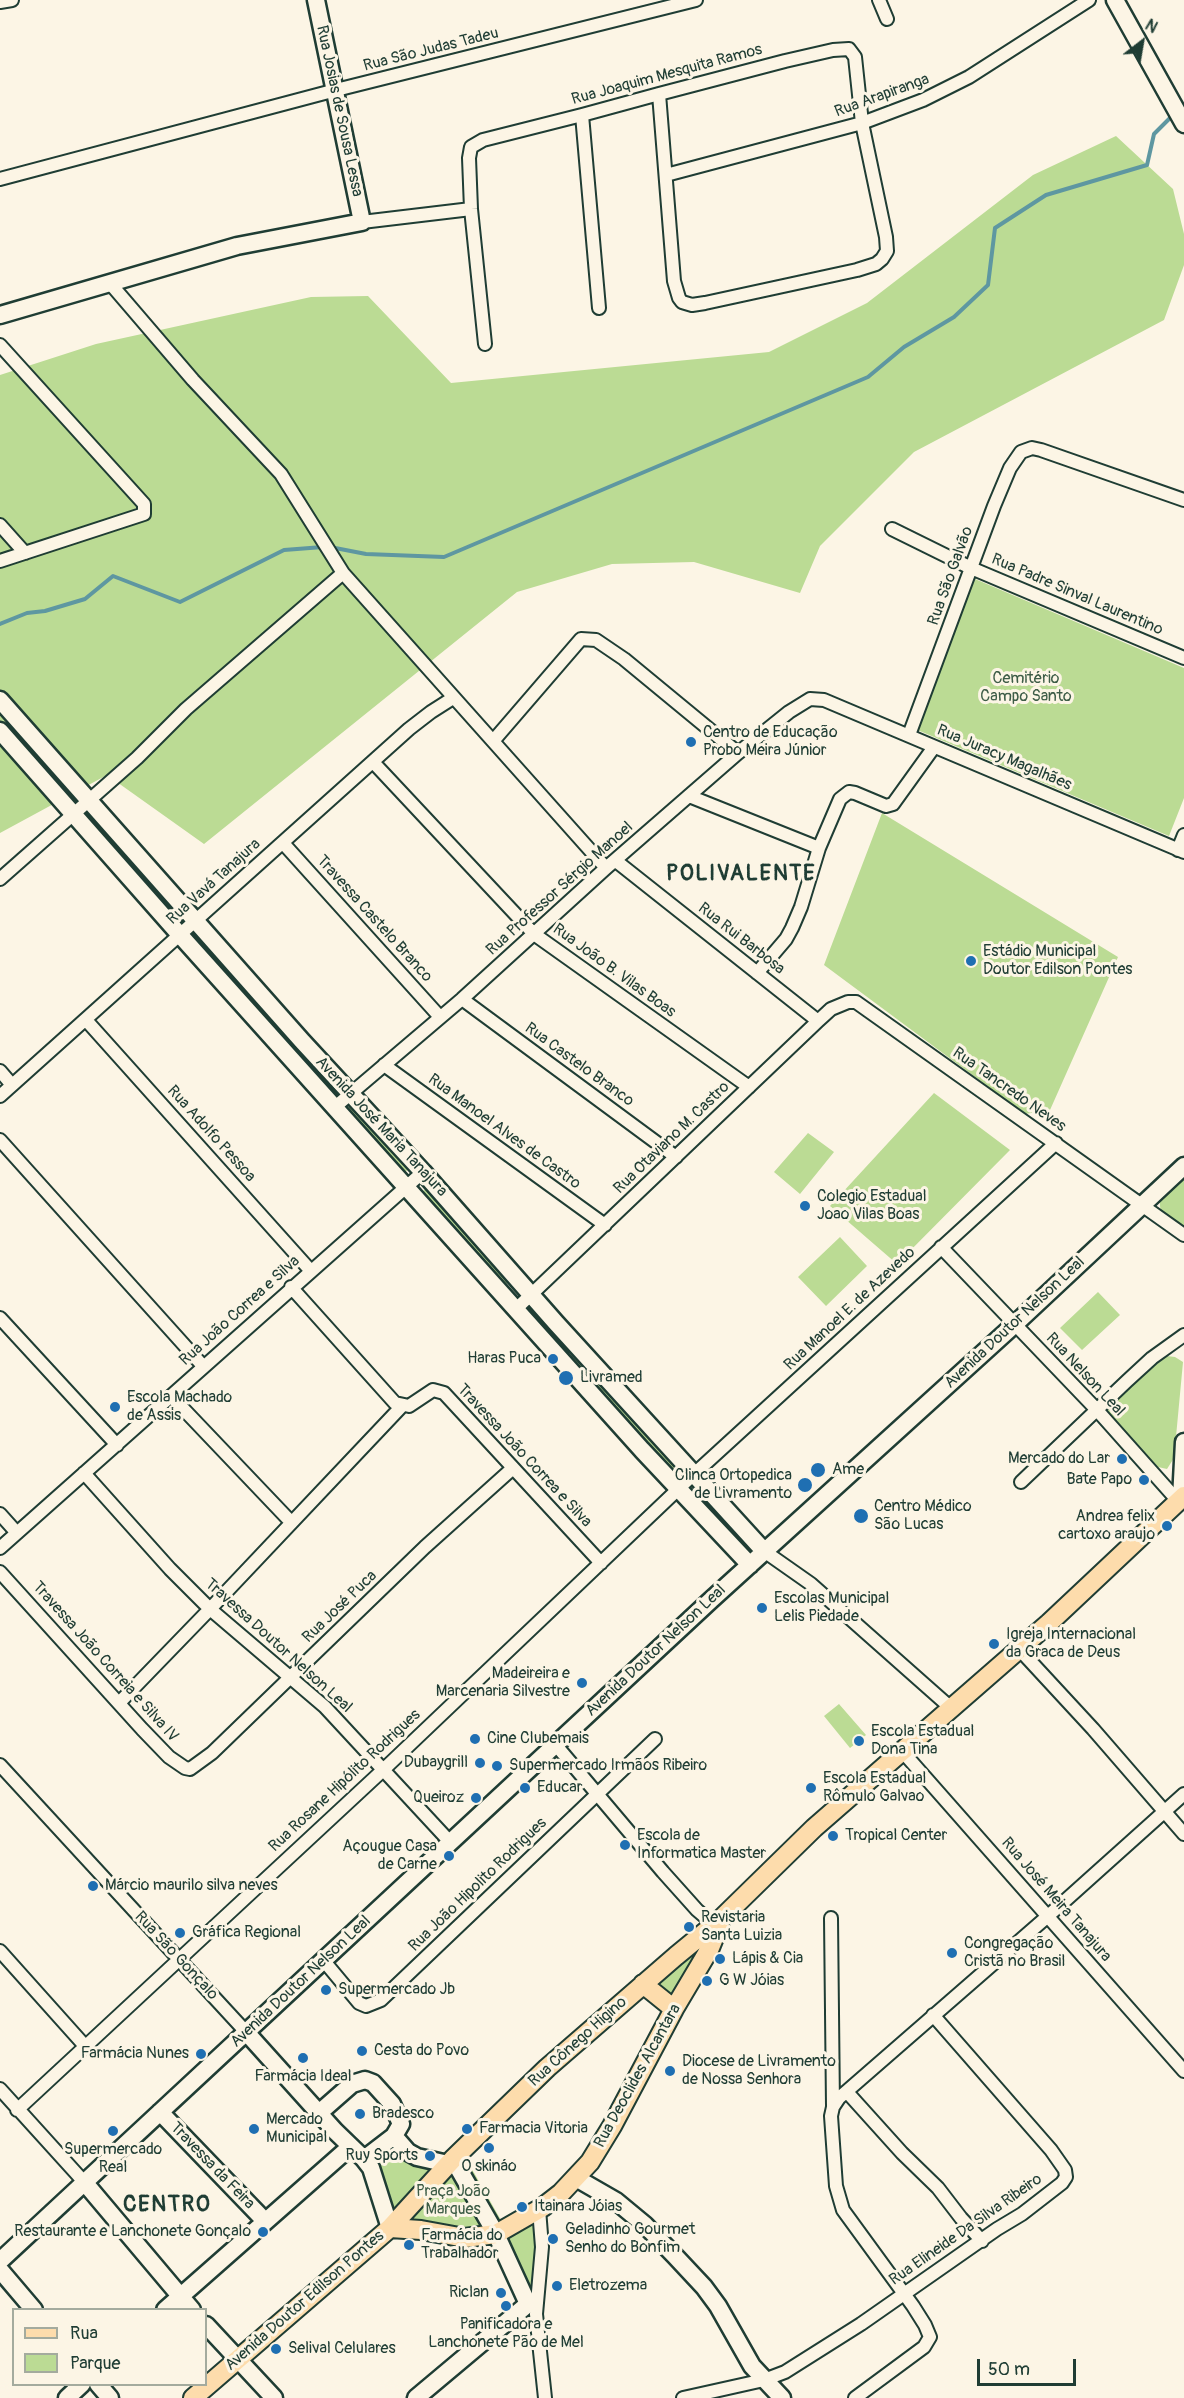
<!DOCTYPE html>
<html>
<head>
<meta charset="utf-8">
<style>
  body { margin:0 }
  #map { position:relative; width:1184px; height:2398px; overflow:hidden; background:#fcf5e5; font-family:Pangolin,sans-serif }
  canvas { display:block }
  .legend { position:absolute; left:12px; top:2308px; width:195px; height:78px; box-sizing:border-box; background:#fcf5e5; border:2px solid #a4ab9e; margin:0; padding:8px 10px; list-style:none; font-size:18px; color:#1f3d34 }
  .legend li { display:flex; align-items:center; gap:12px; height:30px }
  .legend b { width:30px; border:2px solid #a4ab9e }
  .north { position:absolute; left:1112px; top:12px; width:60px; height:60px; -webkit-text-stroke:4px #fcf5e5; paint-order:stroke; rotate:31deg; font-size:16px; font-weight:700; line-height:24px; text-align:center; color:#1f3d34 }
  .north::after { content:''; display:block; margin:auto; width:21px; height:27px; background:#1f3d34; clip-path:polygon(50% 0,100% 100%,50% 72%,0 100%) }
  .scale { position:absolute; left:977px; top:2359px; width:99px; height:27px; box-sizing:border-box; border:3px solid #1f3d34; border-top:0; padding-left:8px; font-size:18px; line-height:21px; white-space:nowrap; color:#1f3d34; -webkit-text-stroke:4px #fcf5e5; paint-order:stroke }
</style>
</head>
<body>
<div id="map">
<canvas width="1184" height="2398"></canvas>
<ul class="legend">
<li><b style="height:8px;background:#fddcac"></b>Rua</li>
<li><b style="height:16px;background:#bbdb94"></b>Parque</li>
</ul>
<div class="north">N</div>
<div class="scale">50 m</div>
</div>
<script>
const context = document.querySelector('canvas').getContext('2d');
context.lineJoin = 'round';
function fill(path, color) { context.fillStyle = color; context.fill(path, 'evenodd'); }
const toPath = rows => new Path2D(rows.map(r => 'M' + r).join(''));
function stroke(path, color, width, dash) { context.strokeStyle = color; context.lineWidth = width; context.lineCap = dash ? 'butt' : 'round'; context.setLineDash(dash || []); context.stroke(path); }
function write(font, color, halo, rows, align = 'center') {
  context.font = font + ' Pangolin,sans-serif'; context.lineWidth = 6; context.setLineDash([]); context.textBaseline = 'middle'; context.strokeStyle = halo; context.fillStyle = color; for (const [text, x, y, turn = 0] of rows) {
    context.save(); context.translate(x, y); context.rotate((+turn || 0) * Math.PI / 180); context.textAlign = isNaN(turn) ? turn : align; if (halo) context.strokeText(text, 0, 0); context.fillText(text, 0, 0); context.restore();
  }
}
fill(toPath([
  [1116,136,1173,189,1184,234,1184,265,1164,320,914,452,820,546,800,593,694,562,612,564,517,592,204,844,107,775,0,833,0,375,96,344,311,297,368,296,451,383,769,352,867,303,1033,175],
  [975,579,1184,668,1184,798,1169,836,915,729],
  [882,813,1118,957,1050,1110,1025,1114,824,965],
  [934,1093,1010,1150,897,1264,830,1206],
  [354,1103,411,1167,405,1172,348,1108],
  [808,1133,834,1152,800,1194,774,1172],
  [1184,1173,1184,1227,1161,1212,1160,1206,1160,1200],
  [430,1187,513,1279,506,1284,421,1192],
  [840,1237,867,1266,826,1306,798,1277],
  [1098,1292,1120,1315,1082,1350,1060,1328],
  [578,1356,685,1472,679,1477,572,1359],
  [1167,1356,1175,1357,1183,1362,1174,1458,1167,1469,1158,1467,1107,1411,1109,1405,1129,1386],
  [839,1704,866,1735,850,1748,824,1716],
  [703,1943,672,1998,655,1980],
  [397,2148,406,2158,464,2155,502,2222,491,2238,400,2230,368,2160],
  [534,2221,537,2296,525,2300,505,2233]
]), '#bbdb94');
stroke(toPath([
  [330,547,366,554,444,557,868,377,904,347,954,317,988,285,995,228,1046,195,1147,165,1154,134,1173,115],
  [0,624,27,613,45,611,85,599,113,576,180,602,284,550,323,547]
]), '#5e97a1', 4);
const street = toPath([
  [879,0,887,19],
  [0,2,12,0],
  [582,115,599,308],
  [666,175,862,123,923,100,969,77,1089,0],
  [0,179,336,90,696,0],
  [362,222,471,209],
  [109,282,193,380,281,474,343,573,606,868],
  [485,344,471,209,469,158,471,147,483,140,582,115,659,94,785,61,833,50,849,49,855,57,862,123,886,237,887,251,882,259,876,264,857,270,705,303,692,305,682,302,679,298,674,281,659,94],
  [0,345,144,504,144,514,0,561],
  [0,525,25,553],
  [892,529,971,568,1184,658],
  [909,735,994,506,1010,468,1021,452,1032,448,1041,450,1184,500],
  [494,740,581,639,596,640,624,659,738,753],
  [373,762,534,934,749,1087],
  [689,796,819,848],
  [283,843,440,1017],
  [1178,850,1184,835],
  [616,861,818,1021],
  [0,879,137,758,186,709,343,573],
  [757,973,786,939,792,928,801,907,819,848,840,799,849,792,855,793,886,806,893,804,934,747],
  [462,999,676,1157],
  [86,1020,310,1270],
  [384,1065,605,1225],
  [0,1071,12,1085],
  [0,1096,409,729,431,712,453,698],
  [335,1107,462,999,606,868,738,753,789,712,810,699,824,700,1184,852],
  [0,1140,203,1366],
  [941,1247,1097,1410,1178,1501],
  [291,1287,395,1403,409,1406,433,1390,444,1393,601,1563],
  [516,1309,818,1021,831,1009,848,1002,856,1002,1184,1235],
  [0,1318,117,1445],
  [171,1396,291,1522],
  [84,1473,170,1569,210,1609,325,1707,451,1843],
  [1021,1482,1127,1381,1152,1358,1184,1335],
  [0,1514,17,1533],
  [0,1548,423,1172],
  [764,1551,811,1584,951,1708],
  [0,1572,142,1729,169,1757,185,1768,190,1769,212,1753,425,1547,513,1468],
  [1020,1650,1093,1729,1184,1834],
  [119,1703,210,1609,402,1406],
  [555,1744,663,1872,697,1910,718,1928],
  [902,1751,1184,2071],
  [0,1765,246,2032],
  [831,1918,833,2107],
  [0,1951,85,2046],
  [324,1961,359,2003,366,2006,381,2000,655,1739],
  [0,2089,85,2183],
  [847,2092,902,2153,938,2188,961,2218,982,2241],
  [17,2110,382,1771,693,1475,1056,1143],
  [539,2209,542,2247,536,2314,545,2398],
  [683,2398,764,2380,785,2372,861,2324,997,2229,1022,2214,1062,2183,1066,2177,1065,2170,1051,2150,933,2015],
  [855,2398,924,2347,930,2337,925,2325,913,2306,843,2210,836,2186,831,2116,833,2107,839,2098,1048,1916,1184,1794]
]);
const secondary = toPath([
  [1115,0,1184,124],
  [0,315,237,246,362,222,316,0],
  [0,700,302,1041,423,1172,556,1323,764,1551],
  [0,731,180,935,642,1450,750,1565],
  [1181,1499,1184,1442],
  [246,2032,335,2131,364,2159,394,2136,401,2124,392,2104,373,2083,365,2080,352,2084,319,2113],
  [160,2112,264,2220],
  [394,2136,408,2152,417,2157,448,2164],
  [364,2159,371,2168,390,2228],
  [576,2178,616,2201,645,2225,675,2256,704,2287,718,2306,752,2366,782,2398],
  [85,2183,192,2310],
  [0,2261,711,1600,1015,1324,1184,1166],
  [0,2270,34,2310],
  [165,2310,350,2147],
  [206,2325,274,2398],
  [98,2384,110,2398],
  [67,2398,82,2384],
  [416,2398,528,2304,496,2234,453,2159]
]);
const primary = toPath([
  [643,1984,674,2009],
  [390,2228,421,2230,465,2238,496,2234,543,2207,561,2193,590,2162,612,2126,674,2009,709,1950,720,1923],
  [193,2398,390,2228,453,2159,547,2068,676,1956,721,1919,814,1828,1049,1623,1184,1496]
]);
stroke(street, '#1f3d34', 16);
stroke(secondary, '#1f3d34', 21);
stroke(primary, '#1f3d34', 22);
stroke(street, '#fcf5e5', 12);
stroke(secondary, '#fcf5e5', 16);
stroke(primary, '#fddcac', 18);
for (const [x, y, r, color] of [
  [691,742,6,"#1f6fb2"],
  [971,961,6,"#1f6fb2"],
  [805,1206,6,"#1f6fb2"],
  [553,1359,6,"#1f6fb2"],
  [566,1378,8,"#1f6fb2"],
  [115,1407,6,"#1f6fb2"],
  [1122,1459,6,"#1f6fb2"],
  [818,1470,8,"#1f6fb2"],
  [1144,1480,6,"#1f6fb2"],
  [805,1485,8,"#1f6fb2"],
  [861,1516,8,"#1f6fb2"],
  [1167,1526,6,"#1f6fb2"],
  [762,1608,6,"#1f6fb2"],
  [994,1644,6,"#1f6fb2"],
  [582,1683,6,"#1f6fb2"],
  [475,1739,6,"#1f6fb2"],
  [859,1741,6,"#1f6fb2"],
  [480,1763,6,"#1f6fb2"],
  [497,1766,6,"#1f6fb2"],
  [525,1788,6,"#1f6fb2"],
  [811,1788,6,"#1f6fb2"],
  [476,1798,6,"#1f6fb2"],
  [833,1836,6,"#1f6fb2"],
  [625,1845,6,"#1f6fb2"],
  [449,1856,6,"#1f6fb2"],
  [93,1886,6,"#1f6fb2"],
  [689,1927,6,"#1f6fb2"],
  [180,1933,6,"#1f6fb2"],
  [952,1953,6,"#1f6fb2"],
  [720,1959,6,"#1f6fb2"],
  [707,1981,6,"#1f6fb2"],
  [326,1990,6,"#1f6fb2"],
  [362,2051,6,"#1f6fb2"],
  [201,2054,6,"#1f6fb2"],
  [303,2058,6,"#1f6fb2"],
  [670,2071,6,"#1f6fb2"],
  [360,2114,6,"#1f6fb2"],
  [254,2129,6,"#1f6fb2"],
  [467,2129,6,"#1f6fb2"],
  [113,2131,6,"#1f6fb2"],
  [489,2148,6,"#1f6fb2"],
  [430,2156,6,"#1f6fb2"],
  [522,2207,6,"#1f6fb2"],
  [263,2232,6,"#1f6fb2"],
  [553,2239,6,"#1f6fb2"],
  [409,2245,6,"#1f6fb2"],
  [557,2286,6,"#1f6fb2"],
  [501,2293,6,"#1f6fb2"],
  [506,2306,6,"#1f6fb2"],
  [276,2349,6,"#1f6fb2"]
]) { const dot = new Path2D(); dot.arc(x, y, r, 0, 2 * Math.PI); context.fillStyle = color; context.fill(dot); stroke(dot, '#fcf5e5', 2); }
write('16px', '#1f3d34', '#fcf5e5', [
  ["Rua São Judas Tadeu",431,50,-14],
  ["Rua Joaquim Mesquita Ramos",667,75,-15],
  ["Rua Arapiranga",882,96,-20],
  ["Rua Josias de Sousa Lessa",339,111,78],
  ["Rua São Galvão",951,576,-70],
  ["Rua Padre Sinval Laurentino",1077,595,23],
  ["Rua Juracy Magalhães",1004,758,23],
  ["Rua Vavá Tanajura",214,882,-42],
  ["Rua Professor Sérgio Manoel",560,889,-42],
  ["Travessa Castelo Branco",374,919,48],
  ["Rua Rui Barbosa",741,939,38],
  ["Rua João B. Vilas Boas",614,971,36],
  ["Rua Castelo Branco",579,1065,36],
  ["Rua Tancredo Neves",1009,1090,35],
  ["Avenida José Maria Tanajura",381,1127,47],
  ["Rua Manoel Alves de Castro",504,1132,36],
  ["Rua Adolfo Pessoa",211,1134,48],
  ["Rua Otaviano M. Castro",672,1138,-44],
  ["Rua Manoel E. de Azevedo",850,1309,-43],
  ["Rua João Correa e Silva",240,1311,-42],
  ["Avenida Doutor Nelson Leal",1015,1323,-43],
  ["Rua Nelson Leal",1085,1375,47],
  ["Travessa João Correa e Silva",524,1456,47],
  ["Rua José Puca",340,1607,-44],
  ["Travessa Doutor Nelson Leal",278,1646,42],
  ["Avenida Doutor Nelson Leal",656,1651,-43],
  ["Travessa João Correia e Silva IV",105,1662,48],
  ["Rua Rosane Hipólito Rodrigues",345,1781,-43],
  ["Rua João Hipolito Rodrigues",478,1885,-44],
  ["Rua José Meira Tanajura",1056,1900,49],
  ["Rua São Gonçalo",176,1956,47],
  ["Avenida Doutor Nelson Leal",301,1982,-43],
  ["Rua Cônego Higino",578,2042,-42],
  ["Rua Deoclides Alcantara",638,2076,-61],
  ["Travessa da Feira",212,2166,46],
  ["Rua Elineide Da Silva Ribeiro",966,2230,-35],
  ["Avenida Doutor Edilson Pontes",305,2301,-41]
]);
write('16px', '#3e5d47', '#fcf5e5', [
  ["Cemitério",1026,679],
  ["Campo Santo",1026,697],
  ["Praça João",453,2192],
  ["Marques",453,2210]
]);
write('16px', '#1f3d34', '#fcf5e5', [
  ["Centro de Educação",703,733],
  ["Probo Meira Júnior",703,751],
  ["Estádio Municipal",983,952],
  ["Doutor Edilson Pontes",983,970],
  ["Colegio Estadual",817,1197],
  ["Joao Vilas Boas",817,1215],
  ["Haras Puca",541,1359,"right"],
  ["Livramed",580,1378],
  ["Escola Machado",127,1398],
  ["de Assis",127,1416],
  ["Mercado do Lar",1110,1459,"right"],
  ["Ame",832,1470],
  ["Clinca Ortopedica",792,1476,"right"],
  ["de Livramento",792,1494,"right"],
  ["Bate Papo",1132,1480,"right"],
  ["Centro Médico",874,1507],
  ["São Lucas",874,1525],
  ["Andrea felix",1155,1517,"right"],
  ["cartoxo araujo",1155,1535,"right"],
  ["Escolas Municipal",774,1599],
  ["Lelis Piedade",774,1617],
  ["Igreja Internacional",1006,1635],
  ["da Graca de Deus",1006,1653],
  ["Madeireira e",570,1674,"right"],
  ["Marcenaria Silvestre",570,1692,"right"],
  ["Escola Estadual",871,1732],
  ["Dona Tina",871,1750],
  ["Cine Clubemais",487,1739],
  ["Dubaygrill",468,1763,"right"],
  ["Supermercado Irmãos Ribeiro",509,1766],
  ["Escola Estadual",823,1779],
  ["Rômulo Galvao",823,1797],
  ["Educar",537,1788],
  ["Queiroz",464,1798,"right"],
  ["Escola de",637,1836],
  ["Informatica Master",637,1854],
  ["Tropical Center",845,1836],
  ["Açougue Casa",437,1847,"right"],
  ["de Carne",437,1865,"right"],
  ["Márcio maurilo silva neves",105,1886],
  ["Revistaria",701,1918],
  ["Santa Luizia",701,1936],
  ["Gráfica Regional",192,1933],
  ["Congregação",964,1944],
  ["Cristã no Brasil",964,1962],
  ["Lápis & Cia",732,1959],
  ["G W Jóias",719,1981],
  ["Supermercado Jb",338,1990],
  ["Cesta do Povo",374,2051],
  ["Farmácia Nunes",189,2054,"right"],
  ["Diocese de Livramento",682,2062],
  ["de Nossa Senhora",682,2080],
  ["Farmácia Ideal",303,2077,"center"],
  ["Bradesco",372,2114],
  ["Mercado",266,2120],
  ["Municipal",266,2138],
  ["Farmacia Vitoria",479,2129],
  ["Supermercado",113,2150,"center"],
  ["Real",113,2168,"center"],
  ["Ruy Sports",418,2156,"right"],
  ["O skináo",489,2167,"center"],
  ["Itainara Jóias",534,2207],
  ["Geladinho Gourmet",565,2230],
  ["Senho do Bonfim",565,2248],
  ["Restaurante e Lanchonete Gonçalo",251,2232,"right"],
  ["Farmácia do",421,2236],
  ["Trabalhador",421,2254],
  ["Eletrozema",569,2286],
  ["Riclan",489,2293,"right"],
  ["Panificadora e",506,2325,"center"],
  ["Lanchonete Pão de Mel",506,2343,"center"],
  ["Selival Celulares",288,2349]
], 'left');
context.letterSpacing = '1.5px';
write('bold 22px', '#1f3d34', '#fcf5e5', [
  ["POLIVALENTE",741,874],
  ["CENTRO",167,2205]
]);
context.letterSpacing = '0px';
</script>
</body>
</html>
